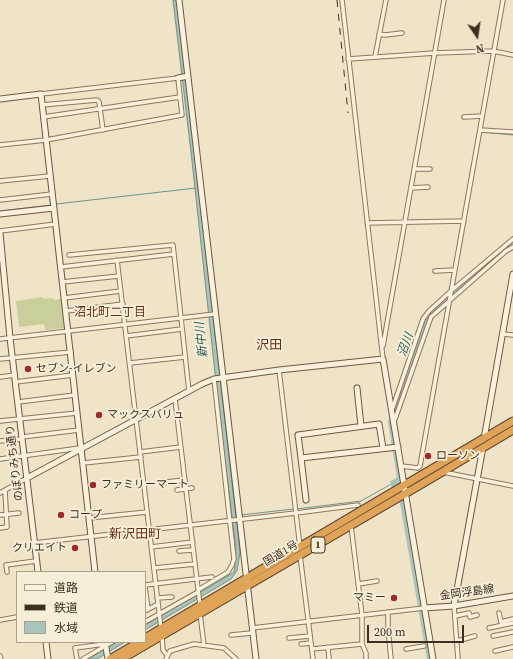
<!DOCTYPE html>
<html>
<head>
<meta charset="utf-8">
<style>
  body { margin:0 }
  #map { position:relative; width:513px; height:659px; overflow:hidden; background:#f0e4c8; font-family:"Source Serif 4","Noto Sans JP",serif }
  canvas { display:block }
  .legend { position:absolute; left:16px; top:571px; width:130px; height:72px; box-sizing:border-box; background:#f7eed8; border:1px solid #ada18e; margin:0; padding:5px 7px; list-style:none; font-size:12px; color:#3d2e20 }
  .legend li { display:flex; align-items:center; gap:8px; height:20px }
  .legend b { width:20px; border:1px solid #ada18e }
  .north { position:absolute; left:457px; top:16px; width:40px; height:40px; -webkit-text-stroke:3px #f7eed8; paint-order:stroke; rotate:167deg; font-size:11px; font-weight:700; line-height:16px; text-align:center; color:#3d2e20 }
  .north::after { content:''; display:block; margin:auto; width:14px; height:18px; background:#3d2e20; clip-path:polygon(50% 0,100% 100%,50% 72%,0 100%) }
  .scale { position:absolute; left:367px; top:625px; width:97px; height:18px; box-sizing:border-box; border:2px solid #3d2e20; border-top:0; padding-left:5px; font-size:12px; line-height:14px; white-space:nowrap; color:#3d2e20; -webkit-text-stroke:3px #f7eed8; paint-order:stroke }
</style>
</head>
<body>
<div id="map">
<canvas width="513" height="659"></canvas>
<ul class="legend">
<li><b style="height:5px;background:#faf1dc"></b>道路</li>
<li><b style="height:5px;background:#3d2e20"></b>鉄道</li>
<li><b style="height:11px;background:#a9c4bc"></b>水域</li>
</ul>
<div class="north">N</div>
<div class="scale">200 m</div>
</div>
<script>
const context = document.querySelector('canvas').getContext('2d');
context.lineJoin = 'round';
function fill(path, color) { context.fillStyle = color; context.fill(path, 'evenodd'); }
const toPath = rows => new Path2D(rows.map(r => 'M' + r).join(''));
function stroke(path, color, width, dash) { context.strokeStyle = color; context.lineWidth = width; context.lineCap = dash ? 'butt' : 'round'; context.setLineDash(dash || []); context.stroke(path); }
function write(font, color, halo, rows, align = 'center') {
  context.font = font + ' "Source Serif 4","Noto Sans JP",serif'; context.lineWidth = 3.5; context.setLineDash([]); context.textBaseline = 'middle'; context.strokeStyle = halo; context.fillStyle = color; for (const [text, x, y, turn = 0] of rows) {
    context.save(); context.translate(x, y); context.rotate((+turn || 0) * Math.PI / 180); context.textAlign = isNaN(turn) ? turn : align; if (halo) context.strokeText(text, 0, 0); context.fillText(text, 0, 0); context.restore();
  }
}
fill(toPath([
  [43,297,43,299,52,298,54,300,61,299,64,328,45,330,44,324,19,327,16,301]
]), '#c9cf9b');
const water = toPath([
  [173,0,177,0,240,553,237,571,231,579,145,630,145,625,231,574,234,572,235,566,236,548,222,437,192,161,173,0],
  [117,642,125,642,97,659,88,659,117,642]
]);
fill(water, '#a9c4bc');
stroke(water, '#6f938a', 1);
stroke(toPath([
  [481,132,513,135],
  [56,204,196,188],
  [0,211,51,205],
  [297,509,361,501,393,483],
  [241,515,293,509]
]), '#6f938a', 1);
stroke(toPath([
  [501,254,513,243],
  [394,485,393,483,400,479,400,477,391,422,427,319,431,314,494,260],
  [403,503,430,659]
]), '#a9c4bc', 6);
const street = toPath([
  [342,0,383,359],
  [379,34,385,35,402,33],
  [375,57,386,0],
  [348,59,435,53,493,51,513,55],
  [42,105,97,100,99,102,103,130],
  [43,117,180,97],
  [464,117,482,116],
  [480,130,513,132],
  [0,145,46,140,182,115,178,78,41,94],
  [414,169,430,169],
  [0,181,50,176],
  [411,188,428,187],
  [0,200,52,194],
  [367,223,464,221],
  [0,231,56,224],
  [69,255,173,245,174,254],
  [117,260,161,628],
  [61,267,174,254,189,391],
  [435,271,455,270],
  [62,282,119,276],
  [64,298,121,291],
  [66,311,123,304],
  [502,334,513,335],
  [126,336,182,329],
  [0,339,215,314],
  [383,346,444,0],
  [0,359,71,352],
  [130,363,185,357],
  [279,370,300,547],
  [0,377,15,375],
  [15,382,73,375],
  [175,399,200,605],
  [18,402,75,395],
  [392,410,423,319,429,311,451,291,513,239],
  [0,421,77,413],
  [394,422,431,317,506,251,513,247],
  [22,437,79,430],
  [0,441,22,439],
  [140,452,181,447],
  [0,459,80,448],
  [83,463,141,457],
  [401,466,418,468,420,466,503,0],
  [443,472,513,486],
  [166,482,185,480],
  [177,490,192,488],
  [0,493,27,478],
  [0,515,19,513],
  [89,518,147,512],
  [351,526,362,615,362,644,366,653,366,659],
  [0,528,7,527,5,490],
  [34,543,296,513,358,505],
  [151,547,193,542],
  [179,551,193,550],
  [300,555,313,659],
  [154,568,195,564],
  [7,572,6,565,36,561],
  [358,584,377,581],
  [145,585,212,577],
  [145,587,148,609],
  [198,590,228,572,232,565,234,559,214,379],
  [157,598,172,597],
  [454,606,458,659],
  [145,611,158,604],
  [388,612,388,628,391,659],
  [499,613,501,622,513,619],
  [200,614,204,645],
  [455,616,469,613,470,617,477,615],
  [0,620,17,617],
  [145,622,198,592],
  [252,628,424,608],
  [489,628,513,623],
  [231,635,252,633],
  [162,636,163,650,167,655],
  [493,636,513,632],
  [289,638,310,636],
  [457,641,475,636],
  [301,644,311,643],
  [328,647,329,659],
  [312,649,362,644],
  [406,649,424,646],
  [495,651,513,647],
  [0,656,1,659],
  [77,659,75,648,105,644],
  [83,659,112,642],
  [166,659,170,651,194,644,224,648,236,659]
]);
const secondary = toPath([
  [179,0,256,659],
  [178,78,188,76],
  [0,99,41,94,95,572],
  [0,214,54,208],
  [0,233,10,338,38,572],
  [357,388,361,426],
  [484,439,513,274],
  [301,458,298,435,379,424,383,448],
  [27,478,202,384,214,379,279,370,383,359,433,659],
  [306,500,301,458,398,447],
  [454,606,483,447],
  [424,608,454,606,513,596],
  [46,642,48,659],
  [105,642,108,659]
]);
const highway = toPath([
  [145,638,513,421],
  [110,659,139,642],
  [122,659,427,481,513,430]
]);
stroke(street, '#8d765c', 5.5);
stroke(secondary, '#6f573f', 7);
stroke(highway, '#5b4430', 9);
stroke(street, '#faf1dc', 3.5);
stroke(secondary, '#faf1dc', 5);
stroke(highway, '#e0a458', 7);
stroke(toPath([
  [337,0,348,113]
]), '#3d2e20', 1, [7, 7]);
for (const [x, y, r, color] of [
  [28,369,4,"#9e2a2b"],
  [99,415,4,"#9e2a2b"],
  [428,456,4,"#9e2a2b"],
  [93,485,4,"#9e2a2b"],
  [61,515,4,"#9e2a2b"],
  [75,548,4,"#9e2a2b"],
  [394,598,4,"#9e2a2b"]
]) { const dot = new Path2D(); dot.arc(x, y, r, 0, 2 * Math.PI); context.fillStyle = color; context.fill(dot); stroke(dot, '#f7eed8', 1.5); }
for (const [x, y, w] of [
  [318,545,14]
]) { const box = new Path2D(); box.roundRect(x - w / 2, y - 8, w, 16, 3); context.fillStyle = '#f7eed8'; context.fill(box); stroke(box, '#3d2e20', 1); }
write('bold 10px', '#3d2e20', null, [
  ["1",318,545]
]);
write('11px', '#3d2e20', '#f7eed8', [
  ["セブン-イレブン",36,369],
  ["マックスバリュ",107,415],
  ["ローソン",436,456],
  ["ファミリーマート",101,485],
  ["コープ",69,515],
  ["クリエイト",67,548,"right"],
  ["マミー",386,598,"right"]
], 'left');
write('11px', '#3d2e20', '#f7eed8', [
  ["のぼりみち通り",15,463,-97],
  ["国道1号",281,554,-31],
  ["金岡浮島線",467,593,-8]
]);
write('12px', '#6b2e1e', '#f7eed8', [
  ["沼北町二丁目",110,313]
]);
write('italic 12px', '#2f5d5a', '#f7eed8', [
  ["新中川",202,340,-96],
  ["沼川",406,345,-70]
]);
write('13px', '#6b2e1e', '#f7eed8', [
  ["沢田",269,346],
  ["新沢田町",135,535]
]);
</script>
</body>
</html>
